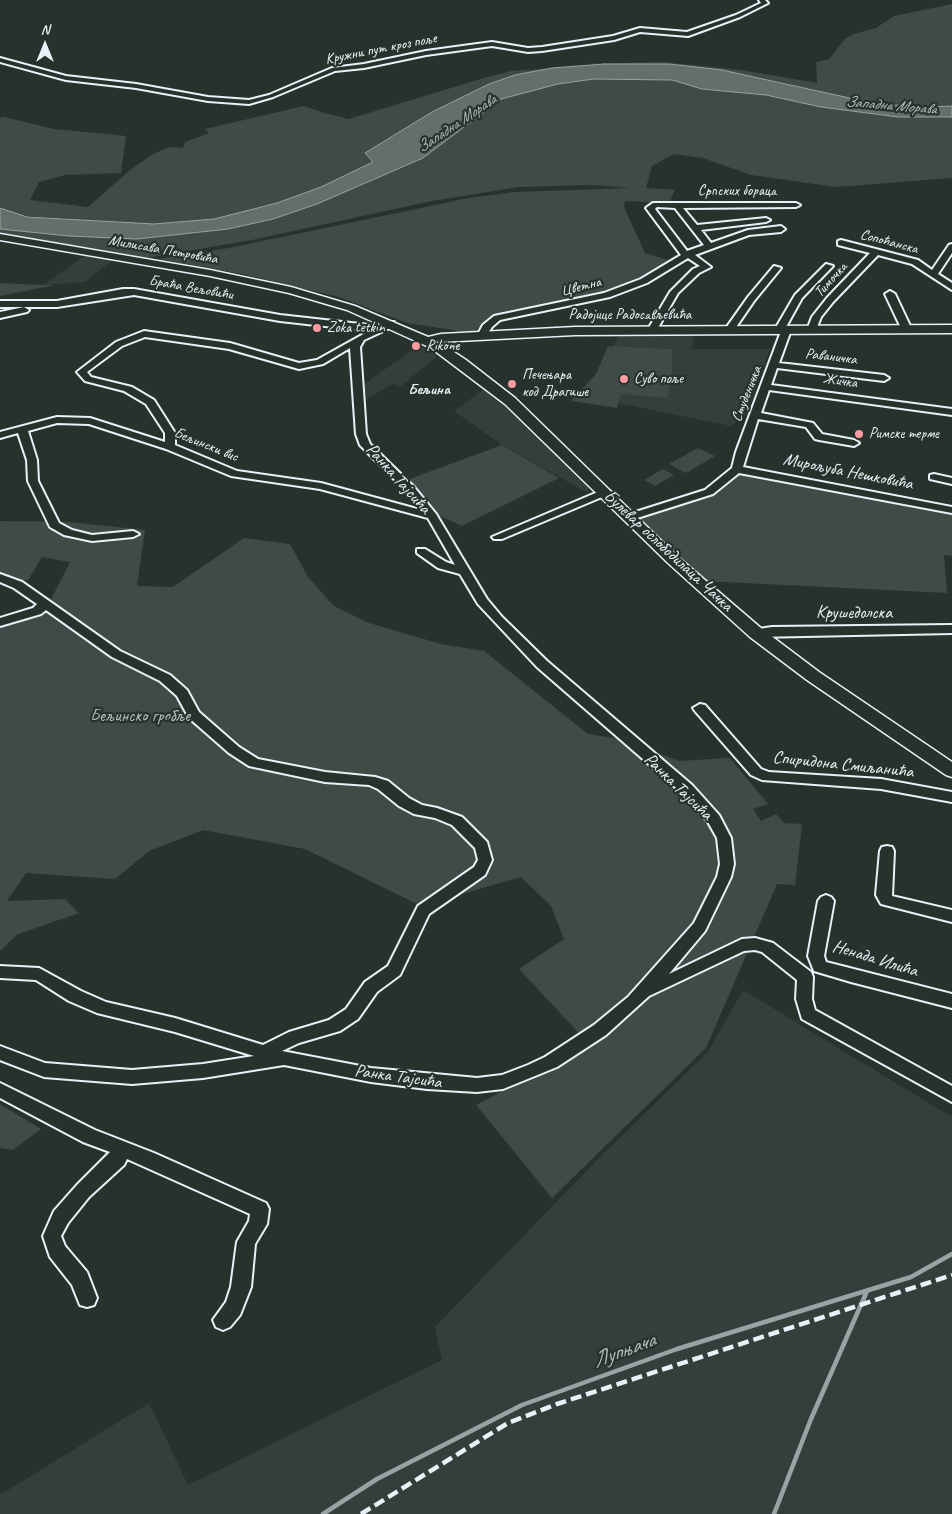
<!DOCTYPE html>
<html>
<head>
<meta charset="utf-8">
<style>
  body { margin:0 }
  #map { position:relative; width:952px; height:1514px; overflow:hidden; background:#26332d; font-family:Caveat,sans-serif }
  canvas { display:block }
  .north { position:absolute; left:20px; top:20px; width:50px; height:50px; -webkit-text-stroke:4px #26332d; paint-order:stroke; rotate:0deg; font-size:14px; font-weight:700; line-height:20px; text-align:center; color:#e8f1f8 }
  .north::after { content:''; display:block; margin:auto; width:18px; height:22px; background:#e8f1f8; clip-path:polygon(50% 0,100% 100%,50% 72%,0 100%) }
</style>
</head>
<body>
<div id="map">
<canvas width="952" height="1514"></canvas>
<div class="north">N</div>
</div>
<script>
const context = document.querySelector('canvas').getContext('2d');
context.lineJoin = 'round';
function fill(path, color) { context.fillStyle = color; context.fill(path, 'evenodd'); }
const toPath = rows => new Path2D(rows.map(r => 'M' + r).join(''));
function stroke(path, color, width, dash) { context.strokeStyle = color; context.lineWidth = width; context.lineCap = dash ? 'butt' : 'round'; context.setLineDash(dash || []); context.stroke(path); }
function write(font, color, halo, rows, align = 'center') {
  context.font = font + ' Caveat,sans-serif'; context.lineWidth = 4.5; context.setLineDash([]); context.textBaseline = 'middle'; context.strokeStyle = halo; context.fillStyle = color; for (const [text, x, y, turn = 0] of rows) {
    context.save(); context.translate(x, y); context.rotate((+turn || 0) * Math.PI / 180); context.textAlign = isNaN(turn) ? turn : align; if (halo) context.strokeText(text, 0, 0); context.fillText(text, 0, 0); context.restore();
  }
}
fill(toPath([
  [87,254,114,259,85,282,43,285],
  [694,333,692,349,770,349,747,414,731,426,618,403,621,394,672,374,671,349,613,347,620,334],
  [419,345,437,356,400,387,393,384,365,400,363,385],
  [487,387,541,436,589,486,588,493,502,445,454,411],
  [743,990,952,1117,952,1514,0,1514,0,1495,149,1403,188,1485,442,1360,435,1327,603,1154,708,1052]
]), '#333f3a');
fill(toPath([
  [952,4,952,106,929,107,877,104,762,78,669,64,579,64,662,62,741,70,817,83,816,62,829,59,845,39,854,34,876,28,894,16],
  [552,68,515,75,489,84,432,112,365,153,373,162,321,187,277,203,214,219,154,224,24,216,0,208,0,118,4,117,54,129,126,136,121,173,65,175,39,182,30,200,88,207,129,171,153,154,170,147,183,148,185,142,209,133,205,129,304,106,324,113,349,119,484,78,511,71],
  [594,79,672,80,702,89,766,95,821,107,898,117,952,117,952,178,836,187,751,175,703,158,674,154,652,166,646,188,675,190,669,203,625,201,624,207,645,253,671,261,632,282,587,298,490,317,475,331,459,331,407,323,339,297,242,274,158,259,229,248,469,198,514,192,630,188,592,185,519,187,432,201,252,240,147,258,0,234,0,229,69,236,137,239,228,229,273,219,423,158,501,99,558,84],
  [0,283,43,285,55,285,0,296],
  [608,346,672,349,672,374,667,398,621,394,617,408,571,401,596,374],
  [502,445,559,478,462,526,438,515,407,480],
  [698,448,715,456,686,473,669,464],
  [663,469,674,475,655,486,644,480],
  [737,471,952,514,952,556,944,555,947,593,703,581,636,518,704,499,719,492],
  [0,521,69,522,145,530,137,586,173,587,244,538,290,544,308,577,334,606,369,623,441,644,484,651,588,734,620,739,679,761,730,758,768,804,753,809,761,821,776,814,784,823,802,824,795,885,777,884,706,1048,552,1198,476,1105,590,1045,519,969,564,939,551,906,521,877,421,906,305,849,203,830,149,851,115,879,26,873,7,901,65,899,79,913,18,934,0,951,0,623,45,611,70,562,42,557,28,580,0,582],
  [0,1104,41,1129,13,1150,0,1148]
]), '#3e4b47');
const water = toPath([
  [604,64,669,64,722,70,877,104,929,107,952,106,952,117,898,117,821,107,766,95,702,89,672,80,594,79,558,84,501,99,423,158,317,204,273,219,228,229,137,239,69,236,0,229,0,208,27,217,154,224,214,219,277,203,321,187,373,162,365,153,432,112,489,84,515,75,552,68,604,64]
]);
fill(water, '#636f6d');
stroke(water, '#98a3a5', 1);
stroke(toPath([
  [323,1514,377,1479,522,1405,677,1349,911,1277,952,1254],
  [774,1514,811,1419,867,1291]
]), '#98a3a5', 4.5);
const minor = toPath([
  [759,0,765,0,768,3,740,17,688,36,640,32,614,40,542,51,528,52,492,46,426,55,364,68,335,71,273,97,249,104,208,101,136,88,66,80,0,62,0,58,66,76,136,84,208,97,249,100,269,95,332,68,364,64,426,51,492,42,528,48,542,47,613,36,640,28,687,32,736,15,761,3,759,0],
  [653,203,796,203,800,205,796,207,683,208,697,225,766,218,770,220,766,222,701,230,711,243,748,230,781,226,785,229,781,232,749,235,695,255,711,267,699,273,678,293,655,333,647,331,670,292,693,269,700,266,688,258,647,283,610,297,500,320,492,327,485,338,479,338,477,336,483,325,494,316,604,293,641,279,681,255,646,208,653,203],
  [657,207,675,208,704,245,687,251,655,209,657,207],
  [841,240,918,260,932,270,949,245,952,244,952,253,938,274,952,283,952,290,912,264,878,255,833,302,821,317,815,332,809,332,807,330,812,317,827,298,870,253,838,245,838,241,841,240],
  [826,264,833,266,802,298,786,327,791,330,779,363,884,375,889,378,884,381,777,368,771,385,952,409,952,415,769,390,761,413,813,423,822,434,854,440,859,443,854,446,819,440,815,439,806,427,758,419,743,467,952,507,952,513,739,473,713,494,634,519,626,519,626,515,705,490,732,468,736,452,780,334,774,331,795,295,826,264],
  [774,266,781,268,754,301,732,333,726,333,724,331,748,297,774,266],
  [123,289,134,289,280,315,378,326,388,322,394,322,394,326,364,340,360,347,366,434,370,444,414,487,436,514,487,599,502,617,547,661,692,785,719,815,731,838,734,864,731,877,705,931,669,974,742,939,755,938,773,943,811,972,813,977,812,999,815,1010,952,1086,952,1102,802,1019,796,999,797,980,762,952,755,950,744,951,649,996,606,1035,557,1067,503,1089,477,1092,427,1089,371,1082,284,1065,203,1078,132,1084,44,1077,0,1060,0,1046,45,1063,132,1070,203,1064,254,1056,175,1032,97,1013,69,1001,36,980,0,978,0,966,39,968,81,991,106,1002,175,1018,263,1045,289,1032,329,1020,346,1009,365,982,388,966,418,906,474,867,478,860,475,848,452,825,435,818,414,814,399,806,378,789,369,785,325,782,249,766,229,753,189,718,177,696,160,681,112,657,46,610,41,614,0,626,0,618,33,608,37,604,14,588,0,582,0,574,22,582,120,651,170,675,187,690,199,712,239,747,258,759,325,772,375,777,388,781,409,798,422,805,437,808,462,817,487,842,492,860,485,875,429,914,400,975,377,992,358,1019,340,1031,299,1043,282,1051,371,1068,477,1078,502,1075,528,1065,545,1057,594,1025,628,997,694,923,717,877,720,864,717,838,708,822,682,793,537,667,478,604,460,574,438,568,417,553,417,549,425,549,446,562,455,565,428,518,320,489,231,476,166,449,89,424,57,423,28,431,37,460,38,481,59,523,72,530,92,535,133,531,139,534,133,537,92,541,64,535,50,527,28,481,27,460,18,433,0,438,0,432,57,417,90,418,165,442,165,433,146,404,124,391,85,381,77,372,116,342,144,331,230,343,299,363,317,360,369,331,280,321,134,295,57,307,0,307,0,301,57,301,123,289],
  [145,337,229,349,299,369,323,364,350,348,356,434,360,445,406,491,421,510,321,483,237,471,175,445,175,433,154,400,132,387,91,377,87,372,122,346,145,337],
  [890,291,895,294,912,330,910,332,902,330,885,294,890,291],
  [24,307,29,310,27,312,0,318,0,312,24,307],
  [934,474,952,478,952,484,930,479,930,475,934,474],
  [605,489,611,492,609,494,502,539,494,539,492,537,605,489],
  [952,625,952,633,756,637,750,633,752,630,772,627,952,625],
  [700,704,705,705,761,769,769,772,881,779,952,792,952,802,881,789,762,780,751,775,695,711,693,708,700,704],
  [887,846,892,847,894,851,892,896,952,910,952,922,881,904,876,895,880,851,882,847,887,846],
  [826,895,831,897,834,901,824,956,826,962,952,994,952,1008,851,982,814,971,808,956,818,901,821,897,826,895],
  [0,1083,95,1130,154,1153,266,1203,269,1209,267,1224,255,1244,251,1287,240,1315,230,1327,223,1330,216,1327,213,1320,226,1302,231,1287,237,1242,249,1221,250,1214,127,1159,124,1165,89,1197,68,1223,61,1236,65,1246,87,1272,97,1298,94,1305,87,1307,80,1305,72,1285,50,1257,43,1236,54,1211,77,1185,110,1152,83,1142,0,1098,0,1083]
]);
const major = toPath([
  [0,234,210,270,291,287,355,306,428,337,441,334,575,327,952,325,952,333,575,335,439,342,466,360,515,398,678,557,762,629,819,672,952,762,952,777,946,775,807,680,750,637,668,563,505,404,431,348,347,310,289,293,210,276,0,240,0,234]
]);
stroke(minor, '#e8f1f8', 4);
stroke(major, '#e8f1f8', 3);
fill(minor, '#26332d');
fill(major, '#26332d');
stroke(toPath([
  [361,1514,508,1423,557,1404,952,1275]
]), '#e8f1f8', 4.5, [11, 5]);
for (const [x, y, r, color] of [
  [317,328,5,"#ff9aa2"],
  [416,346,5,"#ff9aa2"],
  [624,379,5,"#ff9aa2"],
  [512,384,5,"#ff9aa2"],
  [859,434,5,"#ff9aa2"]
]) { const dot = new Path2D(); dot.arc(x, y, r, 0, 2 * Math.PI); context.fillStyle = color; context.fill(dot); stroke(dot, '#26332d', 2); }
write('15px', '#e8f1f8', '#26332d', [
  ["Кружни пут кроз поље",381,49,-11],
  ["Српских бораца",737,191],
  ["Сопоћанска",889,242,15],
  ["Милисава Петровића",163,250,10],
  ["Тимочка",831,280,-48],
  ["Цветна",581,287,-14],
  ["Браћа Вељовићи",191,288,10],
  ["Радојице Радосављевића",630,315],
  ["Раваничка",831,357,7],
  ["Жичка",840,381,8],
  ["Студеничка",747,394,-68],
  ["Бељински вис",206,445,22]
]);
write('15px', '#e8f1f8', '#26332d', [
  ["Zoka tetkin",327,328],
  ["Rikone",426,346],
  ["Печењара",522,375],
  ["код Драгише",522,392],
  ["Суво поље",634,379],
  ["Римске терме",869,434]
], 'left');
write('italic 16px', '#b3bdc0', '#26332d', [
  ["Западна Морава",891,106,5],
  ["Западна Морава",457,124,-34]
]);
write('bold 16px', '#e8f1f8', '#26332d', [
  ["Бељина",429,390]
]);
write('18px', '#e8f1f8', '#26332d', [
  ["Мирољуба Нешковића",848,472,11],
  ["Ранка Тајсића",398,479,48],
  ["Булевар ослободилаца Чачка",668,551,43],
  ["Крушедолска",854,613],
  ["Спиридона Смиљанића",843,765,6],
  ["Ранка Тајсића",678,787,44],
  ["Ненада Илића",875,959,17],
  ["Ранка Тајсића",398,1077,8]
]);
write('18px', '#b5bfc3', '#26332d', [
  ["Бељинско гробље",140,716]
]);
write('italic 22px', '#b3bdc0', '#26332d', [
  ["Лупњача",624,1351,-20]
]);
</script>
</body>
</html>
